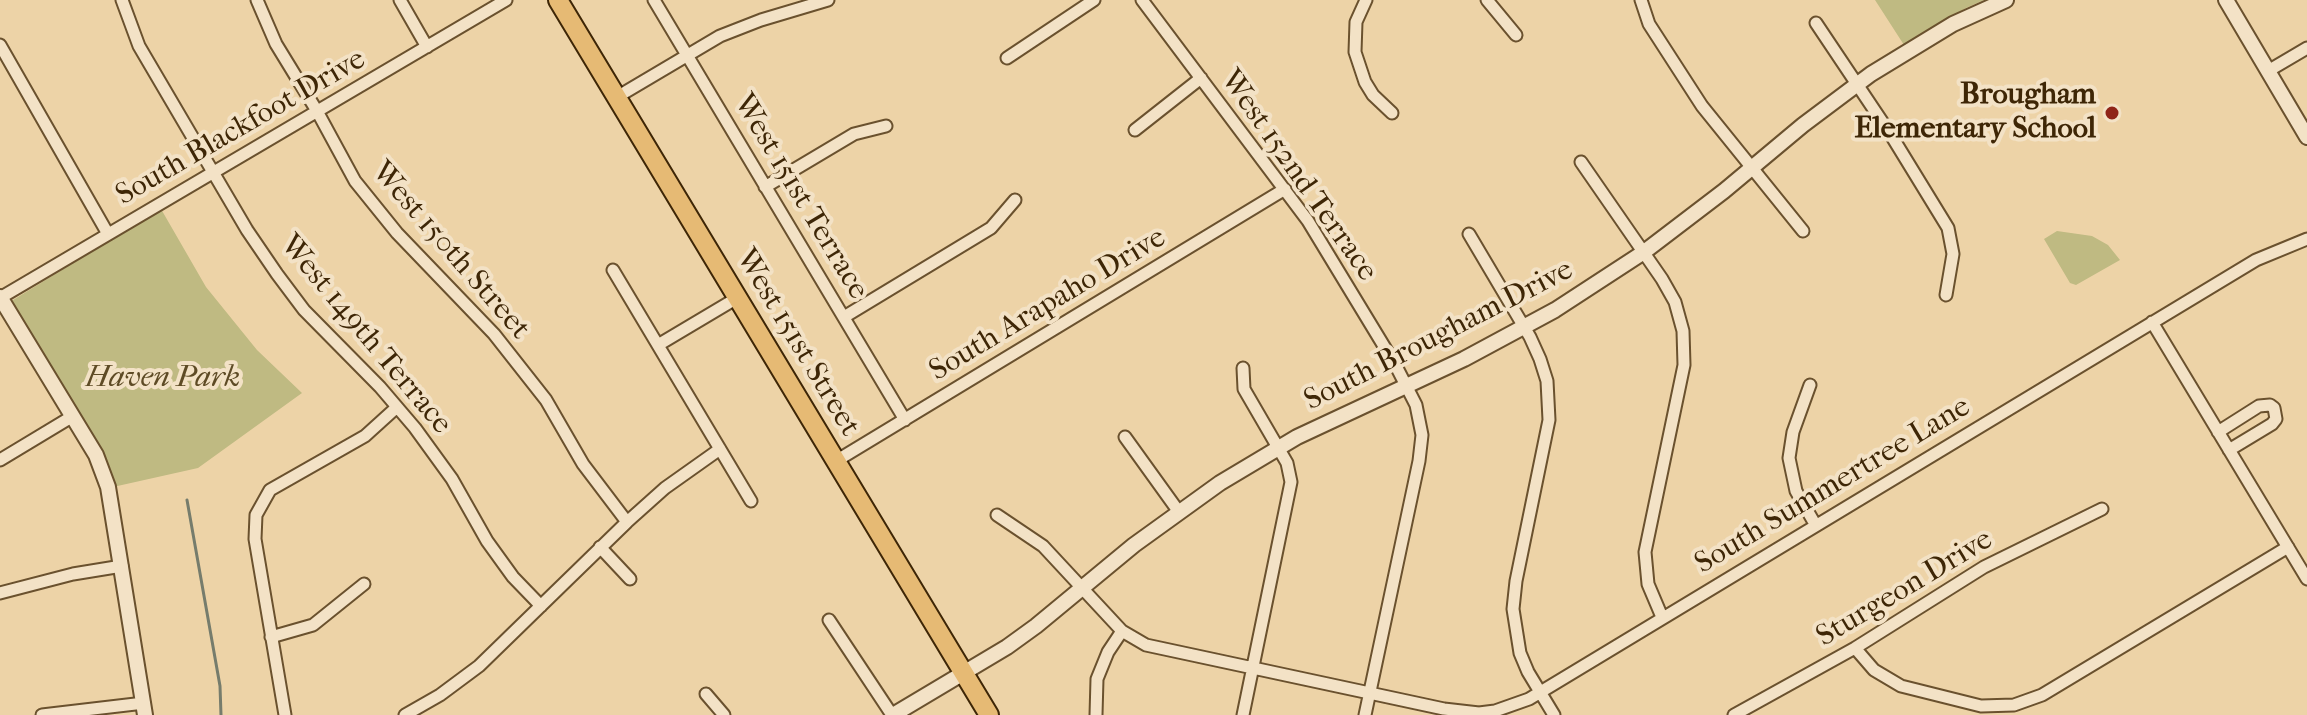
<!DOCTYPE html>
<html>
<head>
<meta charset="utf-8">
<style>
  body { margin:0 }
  canvas { display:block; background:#edd3a7 }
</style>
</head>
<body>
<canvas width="2307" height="715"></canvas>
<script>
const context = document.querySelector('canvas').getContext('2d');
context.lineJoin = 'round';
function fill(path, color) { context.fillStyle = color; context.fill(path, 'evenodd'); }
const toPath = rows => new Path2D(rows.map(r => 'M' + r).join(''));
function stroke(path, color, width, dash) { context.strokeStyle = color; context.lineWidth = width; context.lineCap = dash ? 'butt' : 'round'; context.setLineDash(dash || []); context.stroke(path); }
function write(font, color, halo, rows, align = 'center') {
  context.font = font + ' "IM FELL French Canon",serif'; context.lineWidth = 8; context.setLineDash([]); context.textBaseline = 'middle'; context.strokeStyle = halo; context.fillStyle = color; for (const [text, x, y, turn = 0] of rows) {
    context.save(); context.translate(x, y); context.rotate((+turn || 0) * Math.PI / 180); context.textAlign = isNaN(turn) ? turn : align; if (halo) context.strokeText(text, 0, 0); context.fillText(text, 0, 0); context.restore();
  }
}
fill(toPath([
  [1875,0,1984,0,1966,8,1904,45],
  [161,209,206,287,257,350,302,393,198,468,113,487,12,304,13,300],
  [2057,231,2092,236,2108,245,2120,260,2076,285,2070,283,2044,239]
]), '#bfba82');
stroke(toPath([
  [187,500,220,686,221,715]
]), '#767c6c', 3);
const minor = toPath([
  [122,0,139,46,247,230,277,274,304,310,380,387,415,428,452,479,487,541,513,577,541,606],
  [257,0,276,44,317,111,355,181,397,233,494,334,546,400,583,464,627,522],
  [400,0,427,47],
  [654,0,905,420],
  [1142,0,1308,221,1396,366,1416,405,1422,435,1419,461,1365,715],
  [1366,0,1356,22,1355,52,1365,82,1373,95,1392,113],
  [1487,0,1516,35],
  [1641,0,1649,24,1702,106,1803,231],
  [1816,23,1891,135,1948,228,1953,254,1946,295],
  [0,45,108,234],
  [1007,58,1094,0],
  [2268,71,2307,48],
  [617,97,720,36,761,20,828,0],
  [1135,130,1201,78],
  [1581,162,1662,279,1675,302,1683,331,1684,365,1645,552,1648,584,1662,617],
  [765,187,854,134,886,126],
  [1469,234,1530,337,1540,359,1547,381,1549,420,1516,581,1513,609,1520,653,1528,672,1554,715],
  [613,270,751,501],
  [0,298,506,0],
  [844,317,991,228,1015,200],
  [2152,322,2307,579],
  [658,345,737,298],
  [1810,385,1793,432,1789,458,1796,491,1815,524],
  [2218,432,2259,406,2270,405,2274,408,2276,419,2272,424,2229,450],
  [1125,437,1179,512],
  [0,460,73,416],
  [836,461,1285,189],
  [997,515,1043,546,1122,631,1146,645,1444,709,1479,713,1495,711,1529,699,2256,260,2307,239],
  [600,547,630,579],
  [0,593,73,574,122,566],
  [829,620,892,715],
  [271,637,313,625,364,584],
  [1855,648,1874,670,1901,686,1981,706,2014,705,2042,695,2288,547],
  [706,694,724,715],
  [42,715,144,703],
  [285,715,255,539,256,515,270,490,365,436,397,407],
  [405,715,440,695,479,666,627,522,665,488,720,449],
  [1096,715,1097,679,1108,652,1122,631],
  [1243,715,1291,482,1287,463,1244,389,1243,368],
  [1734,715,1855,648,1984,567,2102,509]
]);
const tertiary = toPath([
  [2226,0,2307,137],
  [0,297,96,455,108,487,145,715],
  [893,715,1007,647,1036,626,1134,545,1220,483,1297,437,1464,359,1555,310,1644,252,1724,191,1803,125,1871,74,1953,24,2006,0]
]);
const primary = toPath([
  [558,0,989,715]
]);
stroke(minor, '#6a512e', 15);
stroke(tertiary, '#6a512e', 18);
stroke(primary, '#3e2606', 22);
stroke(minor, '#f3e2c6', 11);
stroke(tertiary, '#f3e2c6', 14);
stroke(primary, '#e6ba74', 18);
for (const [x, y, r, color] of [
  [2112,113,8,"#8f2418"]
]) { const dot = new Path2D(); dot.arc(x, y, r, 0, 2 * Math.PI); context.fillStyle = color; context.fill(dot); stroke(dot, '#f3e2c6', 3); }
write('bold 30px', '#3e2606', '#f3e2c6', [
  ["Brougham",2096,96],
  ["Elementary School",2096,130]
], 'right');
write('30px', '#3e2606', '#f3e2c6', [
  ["South Blackfoot Drive",241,128,-30],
  ["West 152nd Terrace",1298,176,55],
  ["West 151st Terrace",800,197,59],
  ["West 150th Street",450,251,49],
  ["South Arapaho Drive",1048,305,-31],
  ["West 149th Terrace",365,335,50],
  ["South Brougham Drive",1439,336,-27],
  ["West 151st Street",797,343,59],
  ["South Summertree Lane",1833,486,-31],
  ["Sturgeon Drive",1905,589,-31]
]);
write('italic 30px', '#5e4b25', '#f3e2c6', [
  ["Haven Park",163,379]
]);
</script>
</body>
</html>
